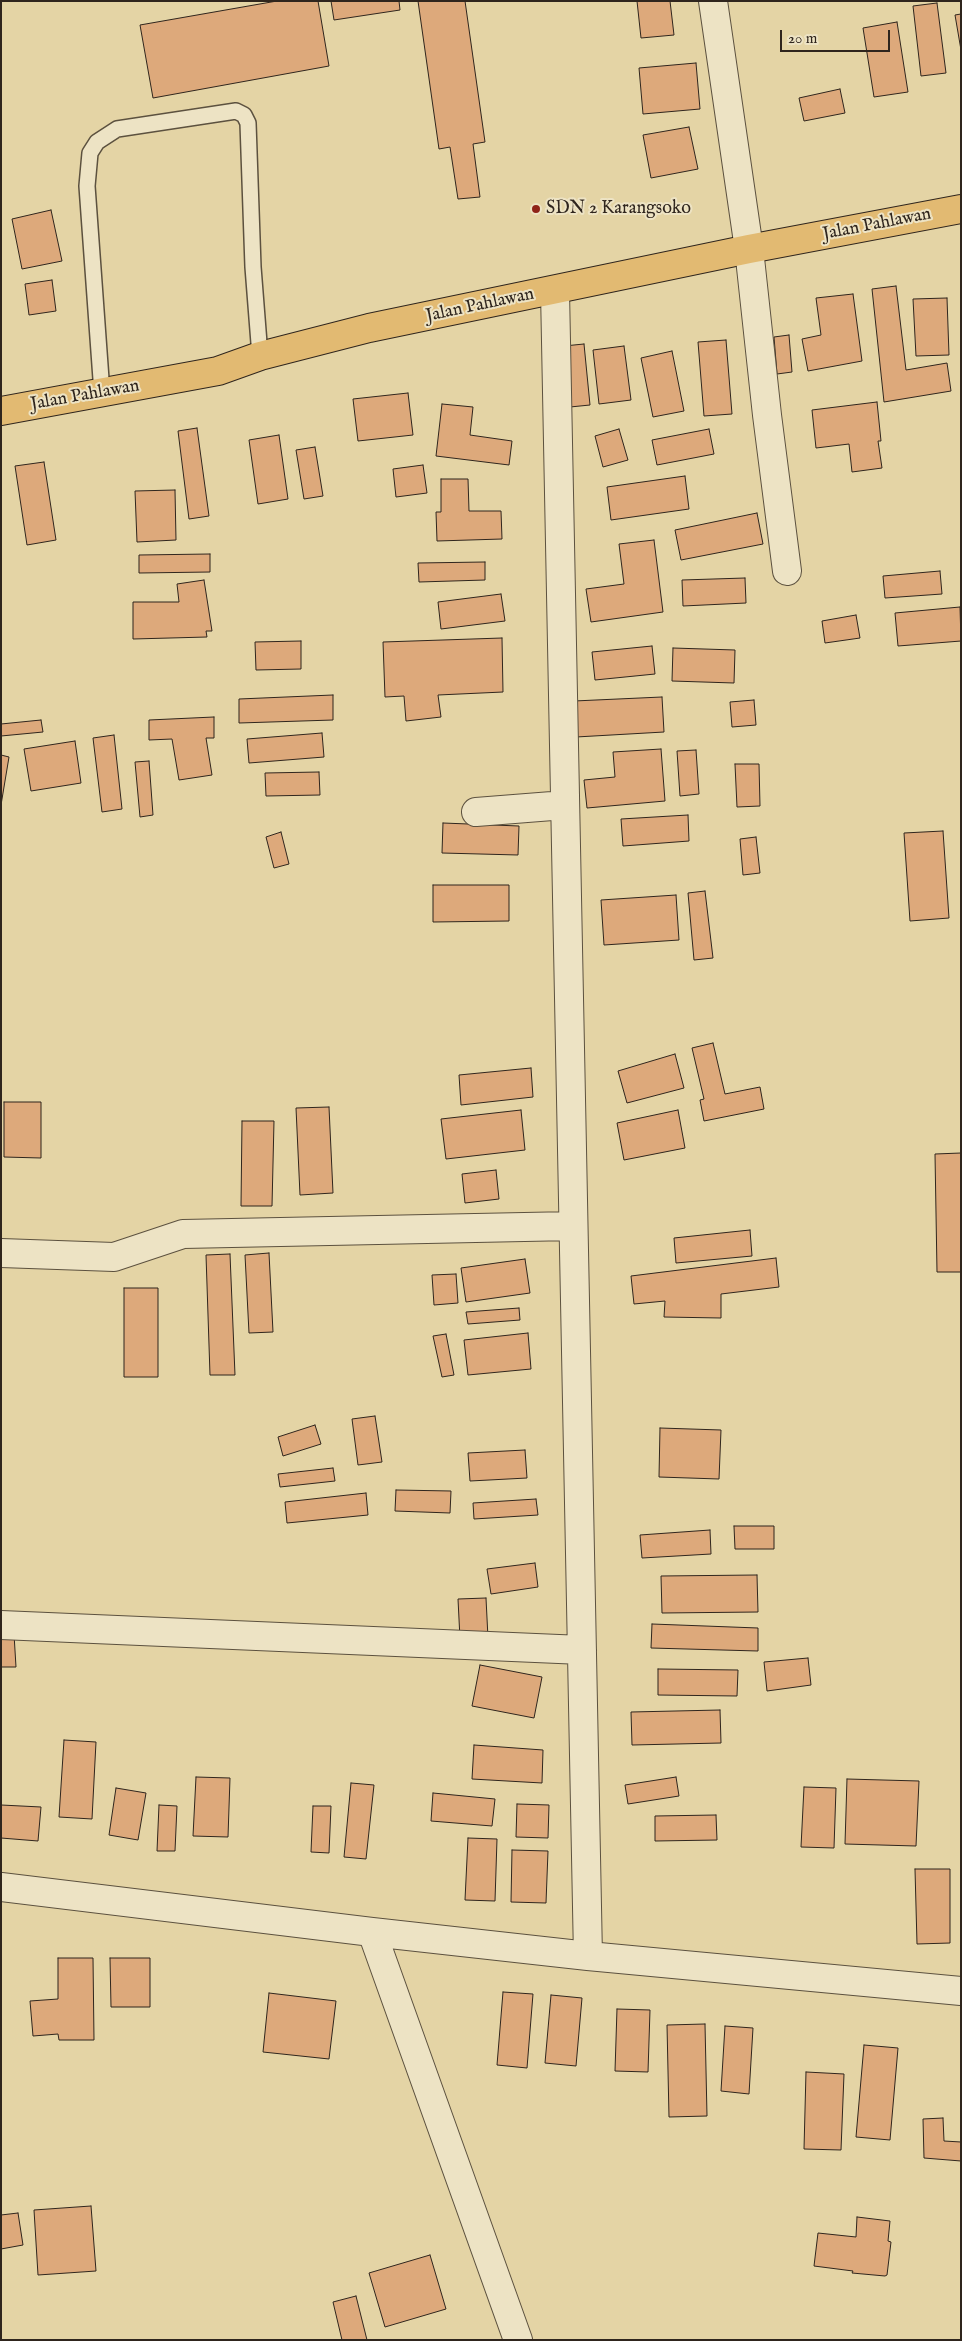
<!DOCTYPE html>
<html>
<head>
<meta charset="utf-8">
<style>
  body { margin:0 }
  #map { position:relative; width:962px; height:2341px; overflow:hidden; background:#e4d4a5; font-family:"IM FELL English",serif }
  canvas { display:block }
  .frame { position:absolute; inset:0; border:2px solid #2f251d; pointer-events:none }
  .scale { position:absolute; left:780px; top:30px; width:110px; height:22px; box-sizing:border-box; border:2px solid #2f251d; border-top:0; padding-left:6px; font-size:15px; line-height:18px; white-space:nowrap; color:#2f251d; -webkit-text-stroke:4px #ede3c4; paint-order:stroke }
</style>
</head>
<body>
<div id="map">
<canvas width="962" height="2341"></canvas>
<div class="frame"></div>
<div class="scale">20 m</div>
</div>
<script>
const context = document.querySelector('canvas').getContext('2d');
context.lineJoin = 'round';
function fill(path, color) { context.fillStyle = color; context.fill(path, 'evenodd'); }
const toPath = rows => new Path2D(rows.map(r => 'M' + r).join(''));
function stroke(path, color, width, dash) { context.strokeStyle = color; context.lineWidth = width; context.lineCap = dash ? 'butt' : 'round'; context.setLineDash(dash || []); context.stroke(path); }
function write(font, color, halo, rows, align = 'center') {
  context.font = font + ' "IM FELL English",serif'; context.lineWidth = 4; context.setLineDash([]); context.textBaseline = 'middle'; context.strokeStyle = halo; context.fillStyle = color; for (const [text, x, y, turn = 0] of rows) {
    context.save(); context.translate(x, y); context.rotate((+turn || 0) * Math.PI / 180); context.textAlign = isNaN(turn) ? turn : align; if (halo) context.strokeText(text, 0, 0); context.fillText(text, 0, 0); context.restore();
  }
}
const building = toPath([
  [277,1,318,1,329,66,153,98,140,25,277,1],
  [331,1,399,1,400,10,334,20,331,1],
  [418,1,465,1,485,142,473,144,480,197,458,199,450,147,439,149,418,1],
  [637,1,670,1,674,35,641,38,637,1],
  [937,3,946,73,921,76,913,6,937,3],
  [961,14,961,50,955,15,961,14],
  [897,22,908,92,874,97,863,28,897,22],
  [696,63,700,109,643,114,639,68,696,63],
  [840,89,845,113,804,121,799,98,840,89],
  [689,127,698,169,651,178,643,135,689,127],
  [51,210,62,261,22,269,12,219,51,210],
  [52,280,56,311,29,315,25,284,52,280],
  [896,286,906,370,947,363,951,391,884,402,872,289,896,286],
  [853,294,862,361,808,371,802,339,821,335,816,298,853,294],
  [947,298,949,355,916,356,913,299,947,298],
  [789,335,792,372,777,374,774,337,789,335],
  [726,340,732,414,704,416,698,342,726,340],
  [584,344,590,405,570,407,564,346,584,344],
  [624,346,631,400,599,404,593,350,624,346],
  [672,351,684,411,653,417,641,358,672,351],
  [408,393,413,435,358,441,353,399,408,393],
  [877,402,881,441,878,441,882,468,852,472,849,444,816,448,812,410,877,402],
  [442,404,473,407,470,435,512,441,509,465,436,456,442,404],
  [197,428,209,516,189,519,178,431,197,428],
  [619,429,628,460,603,467,595,436,619,429],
  [709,429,714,454,657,465,652,440,709,429],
  [279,435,288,499,258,504,249,440,279,435],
  [315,447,323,496,304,499,296,450,315,447],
  [44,462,56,540,27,545,15,466,44,462],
  [423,465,427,493,396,497,393,469,423,465],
  [685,476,689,509,611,520,607,487,685,476],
  [441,479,468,479,469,511,501,511,502,539,437,541,436,512,441,512,441,479],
  [175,490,176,540,137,542,135,491,175,490],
  [757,513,763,544,681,560,675,530,757,513],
  [654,540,663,612,591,622,586,589,624,584,619,544,654,540],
  [210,554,210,572,139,573,139,555,210,554],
  [485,562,485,580,419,582,418,563,485,562],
  [940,571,942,594,885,598,883,576,940,571],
  [745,578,746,603,683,606,682,580,745,578],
  [204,580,212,631,206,631,207,637,133,639,133,602,179,602,177,584,204,580],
  [501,594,505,621,441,629,438,602,501,594],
  [960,607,961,641,898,646,895,613,960,607],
  [856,615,860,638,825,643,822,621,856,615],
  [502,638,503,692,438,695,441,717,406,721,404,696,385,697,383,642,502,638],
  [301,641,301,669,256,670,255,642,301,641],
  [652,646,655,674,595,680,592,652,652,646],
  [673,648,735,650,734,683,672,681,673,648],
  [333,695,333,720,239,723,239,699,333,695],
  [662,697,664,732,576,737,574,701,662,697],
  [754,700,756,725,732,727,730,702,754,700],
  [214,717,214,738,206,738,212,775,179,780,172,739,149,740,149,720,214,717],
  [41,720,43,732,1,736,1,724,41,720],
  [322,733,324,757,249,763,247,739,322,733],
  [114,735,122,809,102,812,93,738,114,735],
  [75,741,81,783,31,791,24,749,75,741],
  [661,749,665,801,587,808,584,780,615,777,613,752,661,749],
  [696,750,699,794,680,796,677,751,696,750],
  [1,755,9,757,1,805,1,755],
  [149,761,153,815,140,817,135,762,149,761],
  [735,764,759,764,760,806,737,807,735,764],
  [319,772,320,795,266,796,265,773,319,772],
  [688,815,689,841,623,846,621,819,688,815],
  [443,823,519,826,518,855,442,853,443,823],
  [943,831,949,918,910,921,904,833,943,831],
  [281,832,289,864,274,868,266,837,281,832],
  [756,837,760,873,743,875,740,839,756,837],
  [433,885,509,885,509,921,433,922,433,885],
  [705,891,713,958,694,960,688,893,705,891],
  [676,895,679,940,604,945,601,900,676,895],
  [713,1043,725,1094,760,1087,764,1109,704,1121,700,1100,704,1099,692,1048,713,1043],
  [675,1054,684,1088,627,1103,618,1071,675,1054],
  [531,1068,533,1097,461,1105,459,1075,531,1068],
  [4,1102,41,1102,41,1158,4,1157,4,1102],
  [329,1107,333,1193,300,1195,296,1108,329,1107],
  [521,1110,525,1150,446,1159,441,1119,521,1110],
  [678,1110,685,1148,624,1160,617,1123,678,1110],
  [242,1121,274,1121,272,1206,241,1206,242,1121],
  [961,1153,961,1272,937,1272,935,1154,961,1153],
  [496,1170,499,1199,465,1203,462,1174,496,1170],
  [750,1230,752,1256,676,1263,674,1238,750,1230],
  [269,1253,273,1332,249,1333,245,1255,269,1253],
  [230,1254,235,1375,210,1375,206,1255,230,1254],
  [776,1258,779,1287,721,1294,721,1318,664,1317,665,1301,634,1304,631,1276,776,1258],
  [525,1259,530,1293,466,1302,461,1268,525,1259],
  [456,1274,458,1303,434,1305,432,1275,456,1274],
  [124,1288,158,1288,158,1377,124,1377,124,1288],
  [519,1308,520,1320,468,1324,466,1312,519,1308],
  [528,1333,531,1369,468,1375,464,1340,528,1333],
  [446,1334,454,1375,442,1377,433,1336,446,1334],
  [375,1416,382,1462,358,1465,352,1419,375,1416],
  [315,1425,321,1444,283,1456,278,1437,315,1425],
  [660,1428,721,1430,719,1479,659,1477,660,1428],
  [525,1450,527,1478,470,1481,468,1453,525,1450],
  [333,1468,335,1481,280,1487,278,1474,333,1468],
  [396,1490,451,1491,450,1513,395,1511,396,1490],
  [366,1493,368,1515,287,1523,285,1502,366,1493],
  [536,1499,538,1515,474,1519,473,1503,536,1499],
  [734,1526,774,1526,774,1549,735,1549,734,1526],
  [710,1530,711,1554,642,1558,640,1535,710,1530],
  [535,1563,538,1587,491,1594,487,1569,535,1563],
  [757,1575,758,1612,662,1613,661,1576,757,1575],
  [486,1598,488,1638,460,1639,458,1599,486,1598],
  [652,1624,758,1628,758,1651,651,1648,652,1624],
  [1,1634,14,1634,16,1667,1,1667,1,1634],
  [808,1658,811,1685,767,1691,764,1662,808,1658],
  [480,1665,542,1677,534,1718,472,1706,480,1665],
  [658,1669,738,1670,737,1696,658,1695,658,1669],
  [720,1710,721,1743,632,1745,631,1712,720,1710],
  [64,1740,96,1742,92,1819,59,1817,64,1740],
  [474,1745,543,1750,542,1783,472,1779,474,1745],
  [196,1777,230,1778,228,1837,193,1836,196,1777],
  [676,1777,679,1796,628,1804,625,1785,676,1777],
  [847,1779,919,1781,916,1846,845,1844,847,1779],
  [351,1783,374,1785,366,1859,344,1857,351,1783],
  [804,1787,836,1788,834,1848,801,1847,804,1787],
  [116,1788,146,1793,138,1840,109,1835,116,1788],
  [433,1793,495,1799,492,1826,431,1821,433,1793],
  [517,1804,549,1805,548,1838,516,1837,517,1804],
  [1,1805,41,1807,38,1841,1,1838,1,1805],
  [159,1805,177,1806,175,1851,157,1851,159,1805],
  [313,1806,331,1806,329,1853,311,1852,313,1806],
  [716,1815,717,1840,655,1841,655,1816,716,1815],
  [468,1838,497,1839,495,1901,465,1900,468,1838],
  [512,1850,548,1851,546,1903,511,1902,512,1850],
  [915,1869,950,1869,950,1943,917,1944,915,1869],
  [58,1958,93,1958,94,2040,59,2040,58,2034,33,2036,30,2001,58,1999,58,1958],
  [110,1958,150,1958,150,2007,111,2007,110,1958],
  [503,1992,533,1994,527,2068,497,2065,503,1992],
  [269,1993,336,2001,329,2059,263,2052,269,1993],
  [551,1995,582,1998,576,2066,545,2063,551,1995],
  [617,2009,650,2010,648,2072,615,2071,617,2009],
  [705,2024,707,2116,669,2117,667,2025,705,2024],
  [725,2026,753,2028,749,2094,721,2091,725,2026],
  [864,2045,898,2048,890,2140,856,2137,864,2045],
  [806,2072,844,2074,841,2150,804,2149,806,2072],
  [943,2118,944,2141,961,2142,961,2161,924,2158,923,2119,943,2118],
  [91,2206,96,2271,38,2275,34,2210,91,2206],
  [18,2213,23,2245,1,2249,1,2215,18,2213],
  [857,2217,890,2221,888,2241,891,2242,887,2275,885,2276,852,2273,853,2271,814,2266,818,2233,856,2237,857,2217],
  [430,2255,446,2309,385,2327,369,2273,430,2255],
  [356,2296,367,2340,342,2340,333,2302,356,2296]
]);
fill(building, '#dda97b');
stroke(building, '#2f251d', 1);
const lane = toPath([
  [102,393,87,186,90,153,97,142,117,129,236,111,244,115,248,123,253,267,260,356]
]);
const street = toPath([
  [713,1,749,249,767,415,787,571],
  [555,291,588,1956],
  [476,812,565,805],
  [1,1253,114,1257,183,1234,573,1226],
  [1,1625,582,1650],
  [1,1887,372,1932,588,1956,961,1991],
  [372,1932,518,2340]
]);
const highway = toPath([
  [1,411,218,371,260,356,369,328,749,249,961,209]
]);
stroke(lane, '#5c513f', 18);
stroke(street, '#5c513f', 30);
stroke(highway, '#2f251d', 30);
stroke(lane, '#ede3c4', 15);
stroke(street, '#ede3c4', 28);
stroke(highway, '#e2ba72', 28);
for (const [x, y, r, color] of [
  [536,209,5,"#8f2418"]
]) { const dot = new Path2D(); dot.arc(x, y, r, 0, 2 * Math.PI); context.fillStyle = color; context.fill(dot); stroke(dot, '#ede3c4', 2); }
write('18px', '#2f251d', '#ede3c4', [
  ["SDN 2 Karangsoko",546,209]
], 'left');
write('18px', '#2f251d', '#ede3c4', [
  ["Jalan Pahlawan",877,225,-11],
  ["Jalan Pahlawan",480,306,-12],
  ["Jalan Pahlawan",85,396,-10]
]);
</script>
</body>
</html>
